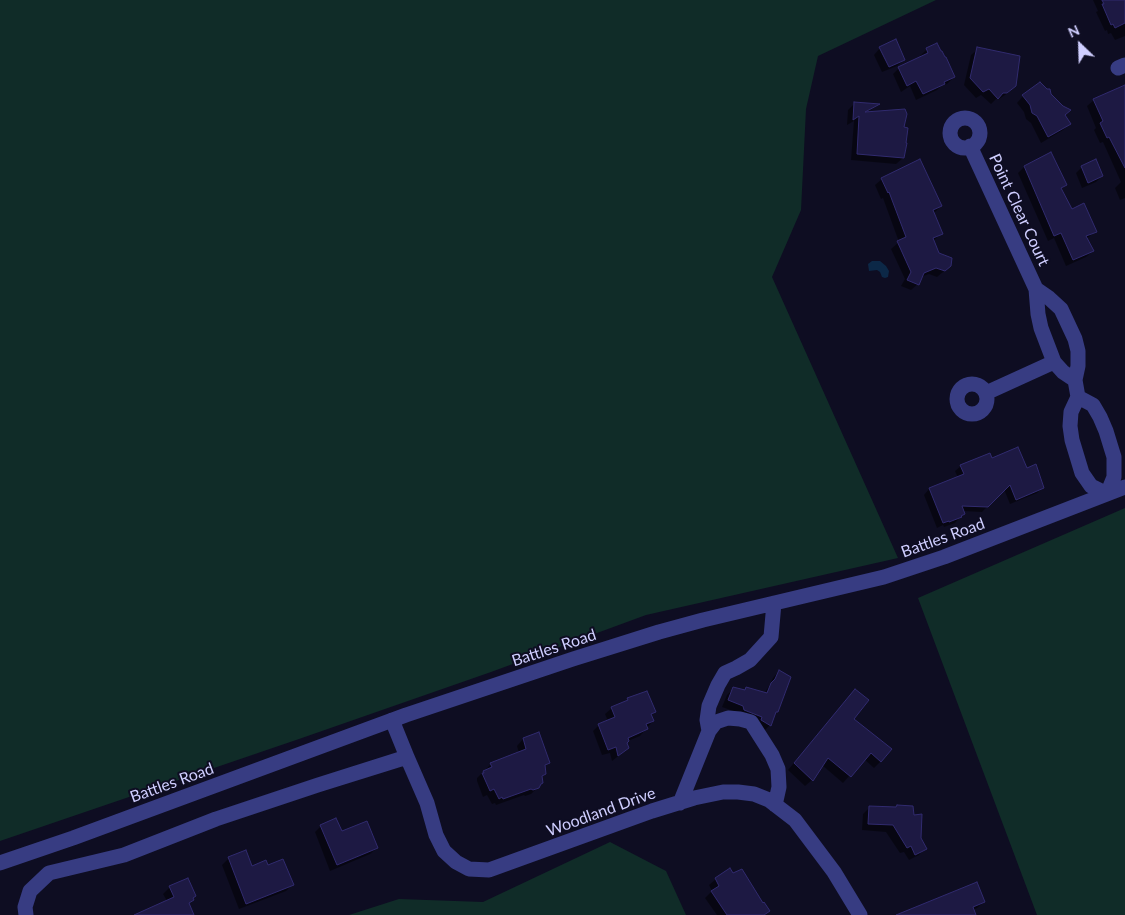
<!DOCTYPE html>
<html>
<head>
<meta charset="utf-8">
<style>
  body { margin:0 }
  #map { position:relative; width:1125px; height:915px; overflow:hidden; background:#0e0d22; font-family:Lato,sans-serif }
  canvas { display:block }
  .north { position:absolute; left:1055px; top:20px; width:50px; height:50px; -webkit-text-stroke:4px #0e0d22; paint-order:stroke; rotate:336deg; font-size:14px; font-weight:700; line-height:20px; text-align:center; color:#cfceff }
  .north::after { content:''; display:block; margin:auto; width:18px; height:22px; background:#cfceff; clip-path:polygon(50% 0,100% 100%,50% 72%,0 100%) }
</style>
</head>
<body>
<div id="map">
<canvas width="1125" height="915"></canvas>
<div class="north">N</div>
</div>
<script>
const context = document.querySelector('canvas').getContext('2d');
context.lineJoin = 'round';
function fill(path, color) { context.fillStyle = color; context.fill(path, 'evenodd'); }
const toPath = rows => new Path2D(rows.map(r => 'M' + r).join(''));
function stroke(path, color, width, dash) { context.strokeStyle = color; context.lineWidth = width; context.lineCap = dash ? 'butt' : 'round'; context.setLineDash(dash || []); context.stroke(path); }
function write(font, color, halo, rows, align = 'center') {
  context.font = font + ' Lato,sans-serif'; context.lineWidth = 4; context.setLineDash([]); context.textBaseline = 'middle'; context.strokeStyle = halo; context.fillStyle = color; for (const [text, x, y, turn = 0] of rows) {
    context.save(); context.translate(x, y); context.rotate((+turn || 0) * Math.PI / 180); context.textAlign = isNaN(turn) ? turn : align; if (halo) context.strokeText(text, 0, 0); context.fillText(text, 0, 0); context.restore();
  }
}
fill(toPath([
  [0,0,936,0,818,56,806,109,801,210,772,277,898,558,646,615,491,672,299,739,0,841],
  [1125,508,1125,915,1037,915,918,598],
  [610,842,666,871,686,915,349,915,399,899,483,902]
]), '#102c28');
fill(toPath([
  [872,261,880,261,886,266,889,271,888,277,885,278,882,277,880,272,877,270,869,271,868,264]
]), '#0c2847');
fill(toPath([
  [1093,0,1125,0,1125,36,1115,40,1111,33,1108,34,1107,30,1105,31,1096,12,1098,11],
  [880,48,904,60,897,66,882,72,874,55],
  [927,49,954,77,947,84,941,86,937,90,916,100,910,86,901,92,893,74,899,68,921,58,920,56],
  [978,49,1015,86,1008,93,999,99,996,99,991,104,981,95,976,98,964,85,971,55],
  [1125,86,1125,198,1120,200,1115,188,1121,182,1103,142,1100,143,1094,130,1096,128,1087,106,1094,100],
  [1046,90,1069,124,1063,130,1041,143,1031,123,1026,119,1024,112,1017,103,1023,96],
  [855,103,877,105,865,114,903,128,903,158,896,164,851,160,854,121,847,125,848,110],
  [1024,167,1066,184,1061,189,1071,211,1096,231,1086,239,1093,251,1086,257,1066,266,1054,238,1048,241,1018,173],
  [1082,167,1102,176,1096,182,1082,188,1076,173],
  [882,179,941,206,934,213,942,233,933,241,938,254,950,266,937,277,929,274,921,277,918,284,911,290,901,286,905,279,891,249,899,242,883,198,881,199,875,185],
  [991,459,1026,469,1043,487,1037,493,1010,504,1004,489,982,512,963,511,964,513,955,523,944,527,943,525,937,528,924,495,929,489,958,478,955,471,961,466],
  [779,671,777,711,774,715,769,726,763,732,736,712,722,707,727,695,734,688,744,691,747,688,764,694,769,686,773,678],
  [849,697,853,719,881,761,874,768,864,759,843,783,822,765,812,780,805,786,788,770],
  [628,699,654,711,651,715,653,721,640,736,628,741,621,754,612,761,610,753,602,755,593,731,599,725,608,721,605,714,612,708,624,703],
  [538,734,548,763,544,767,545,774,541,778,538,787,531,794,525,796,524,795,496,805,495,803,492,804,487,795,483,797,477,781,477,778,491,764,519,753,517,746,523,739],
  [870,807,920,838,925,848,919,855,909,860,904,852,900,853,886,832,862,830,863,814],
  [321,826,377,848,370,854,330,871,315,832],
  [229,858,251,867,267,866,292,885,286,891,239,909,222,865],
  [716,879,769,911,764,915,717,915,705,898,712,891,709,885],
  [170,887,192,899,193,900,188,904,193,915,137,915,167,901,163,894],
  [984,902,977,908,973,910,974,915,898,915]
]), '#0007');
const building = toPath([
  [1102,0,1125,0,1125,23,1115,28,1113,24,1111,25,1102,4,1104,4,1102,0],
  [896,39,905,60,889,67,879,47,896,39],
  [937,43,941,51,942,51,945,57,946,57,955,77,944,82,945,84,923,94,916,81,907,86,898,67,928,53,926,48,937,43],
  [977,47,1020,56,1016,86,1007,93,1003,93,998,99,989,89,983,92,970,78,977,47],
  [1040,82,1047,89,1050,89,1051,94,1063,106,1071,110,1065,115,1071,124,1048,137,1037,116,1032,113,1030,105,1022,95,1040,82],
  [1125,85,1125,168,1109,137,1107,138,1100,123,1103,121,1093,99,1125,85],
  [854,102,880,104,865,112,905,109,907,114,904,127,908,128,906,143,907,143,904,158,857,154,859,116,853,120,854,102],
  [1051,152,1067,185,1061,188,1072,209,1084,203,1097,232,1086,236,1094,251,1073,260,1061,233,1054,236,1024,166,1051,152],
  [920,159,942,206,933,210,943,234,933,238,939,253,952,258,951,266,945,271,936,268,924,273,919,285,907,280,911,272,897,241,906,237,889,192,888,193,881,178,920,159],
  [1096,159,1103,176,1088,183,1081,166,1096,159],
  [1018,447,1027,468,1036,464,1044,488,1016,500,1010,485,988,507,962,506,965,514,961,516,962,517,949,522,949,521,943,523,929,488,964,474,960,465,990,453,992,458,1018,447],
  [779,670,791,677,778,712,776,712,771,726,761,720,762,717,744,710,743,706,728,700,733,687,745,690,746,687,767,693,771,683,775,679,779,670],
  [855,689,869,700,854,719,892,749,881,762,871,753,851,777,828,758,813,781,794,763,855,689],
  [647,691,656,712,651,714,654,721,646,724,648,729,628,738,629,741,627,743,629,748,618,756,616,747,608,750,598,724,615,717,611,707,628,700,627,698,647,691],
  [539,732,550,763,545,765,546,774,542,776,543,783,541,784,539,788,533,790,531,789,503,799,502,797,499,799,494,789,490,791,482,773,484,773,483,771,492,767,490,763,526,749,523,738,539,732],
  [897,805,913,806,914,815,922,814,921,838,927,849,915,855,911,846,907,848,893,825,868,824,869,806,896,807,897,805],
  [336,818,342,831,367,821,378,848,337,865,320,825,336,818],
  [246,850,252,866,266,860,268,865,283,859,294,885,246,904,228,857,246,850],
  [730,868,733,873,742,869,763,903,764,902,770,911,764,915,727,915,711,891,719,886,715,878,730,868],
  [188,878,196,896,193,898,194,900,189,903,194,915,134,915,174,897,169,886,188,878],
  [977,882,985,902,973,907,976,915,896,915,977,882]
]);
fill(building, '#1d1943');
stroke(building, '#312b6f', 1);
stroke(toPath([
  [1118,68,1125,65],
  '950 133a15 15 0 1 1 30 0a15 15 0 1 1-30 0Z',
  [970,146,1036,289,1038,314,1041,328,1054,362,1063,372,1075,380],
  [1036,289,1049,298,1061,309,1075,339,1078,351,1078,366,1075,380,1078,397,1071,412,1070,426,1072,440,1082,473,1091,486,1107,494,1114,477,1114,457,1106,431,1100,417,1093,405,1078,397],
  '957 399a15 15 0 1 1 30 0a15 15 0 1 1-30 0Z',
  [986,393,1054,362],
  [392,720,407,757,427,803,436,835,444,851,456,862,469,869,489,870,652,811,694,798,723,792,738,792,754,794,769,800,795,820,834,872,860,915],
  [709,731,707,720,709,706,718,685,725,673,736,668,750,660,771,637,774,603],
  [680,803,709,731,716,722,728,718,740,719,751,722,772,755,778,769,779,787,775,805],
  [0,863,73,838,406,715,573,659,659,632,703,620,884,577,944,557,1125,487],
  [26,915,25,907,30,891,49,873,124,855,216,819,318,785,407,757]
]), '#373c82', 15);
write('16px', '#cfceff', '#0e0d22', [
  ["Point Clear Court",1019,210,65],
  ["Battles Road",943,538,-20],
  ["Battles Road",554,648,-18],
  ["Battles Road",172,783,-20],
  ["Woodland Drive",601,812,-20]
]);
</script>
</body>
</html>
